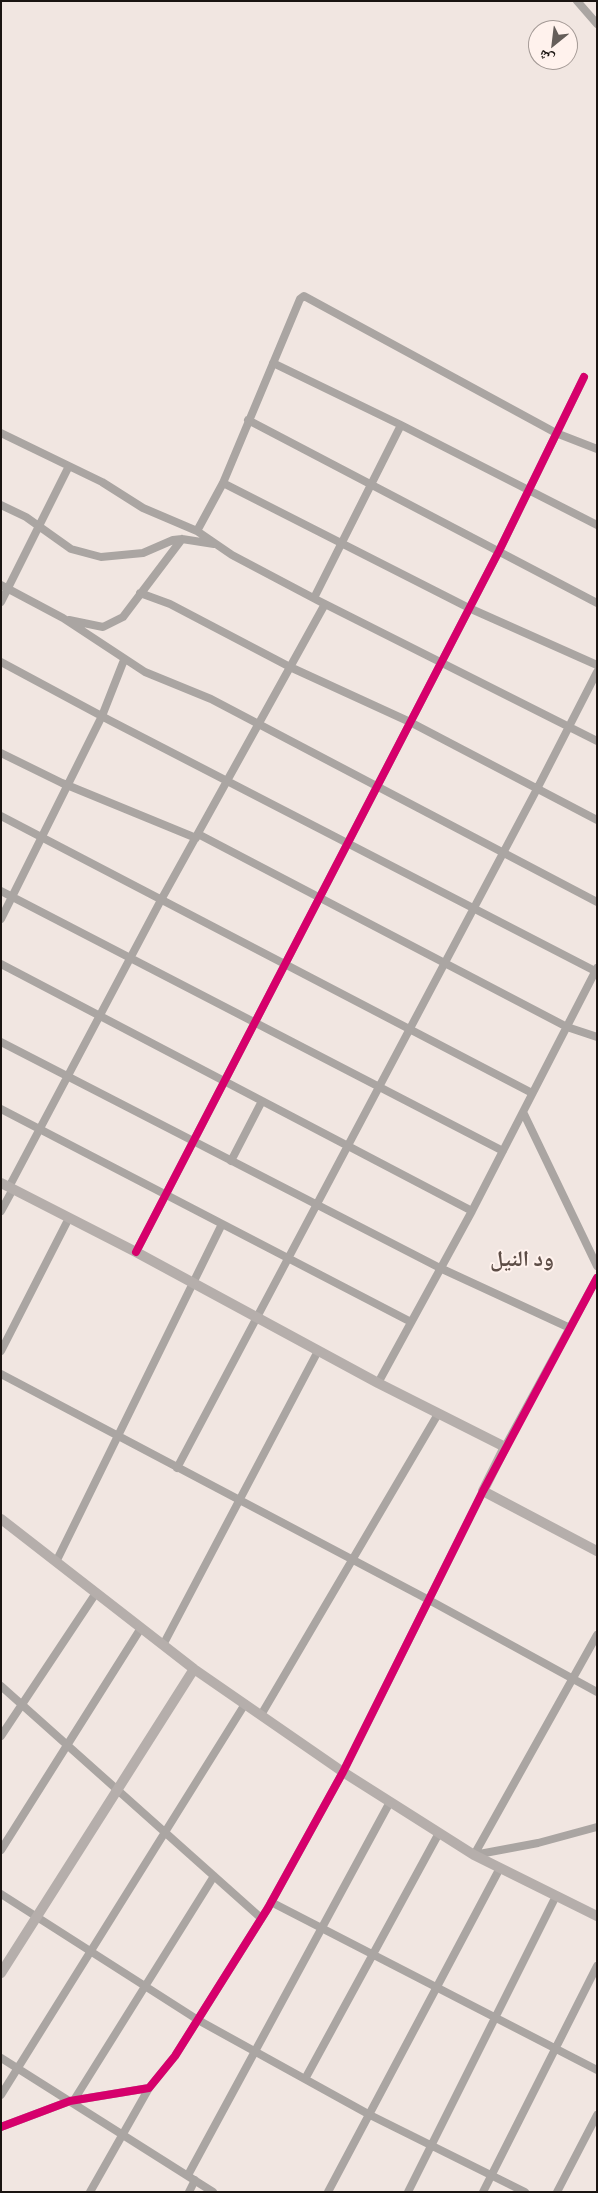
<!DOCTYPE html>
<html>
<head>
<meta charset="utf-8">
<style>
  body { margin:0 }
  #map { position:relative; width:598px; height:2193px; overflow:hidden; background:#f1e6e1; font-family:"PT Sans Narrow","Noto Naskh Arabic",sans-serif }
  canvas { display:block }
  .frame { position:absolute; inset:0; border:2px solid #1a1411; pointer-events:none }
  .north { position:absolute; left:528px; top:20px; width:50px; height:50px; box-sizing:border-box; background:#fff2ed; border:1px solid #a39995; border-radius:50%; rotate:209deg; font-size:14px; font-weight:700; line-height:20px; text-align:center; color:#1a1411 }
  .north::after { content:''; display:block; margin:auto; width:18px; height:22px; background:#655e5a; clip-path:polygon(50% 0,100% 100%,50% 72%,0 100%) }
</style>
</head>
<body>
<div id="map">
<canvas width="598" height="2193"></canvas>
<div class="frame"></div>
<div class="north">ش</div>
</div>
<script>
const context = document.querySelector('canvas').getContext('2d');
context.lineJoin = 'round';
const toPath = rows => new Path2D(rows.map(r => 'M' + r).join(''));
function stroke(path, color, width, dash) { context.strokeStyle = color; context.lineWidth = width; context.lineCap = dash ? 'butt' : 'round'; context.setLineDash(dash || []); context.stroke(path); }
function write(font, color, halo, rows, align = 'center') {
  context.font = font + ' "PT Sans Narrow","Noto Naskh Arabic",sans-serif'; context.lineWidth = 4; context.setLineDash([]); context.textBaseline = 'middle'; context.strokeStyle = halo; context.fillStyle = color; for (const [text, x, y, turn = 0] of rows) {
    context.save(); context.translate(x, y); context.rotate((+turn || 0) * Math.PI / 180); context.textAlign = isNaN(turn) ? turn : align; if (halo) context.strokeText(text, 0, 0); context.fillText(text, 0, 0); context.restore();
  }
}
stroke(toPath([
  [577,1,597,24],
  [273,363,401,425,597,525],
  [248,420,597,603],
  [1,433,102,482,143,508,197,531,232,555,319,601,597,741],
  [223,483,469,608,597,665],
  [1,505,26,517,71,549,101,557,143,553,173,540,182,539,214,544],
  [197,531,223,483,300,299,304,296,556,433,597,449],
  [1,585,63,618,145,672,211,699,597,902],
  [140,593,170,604,290,667,410,722,597,820],
  [314,598,401,425],
  [1,602,69,466],
  [69,620,103,627,123,617,182,539],
  [1,662,109,720,595,971],
  [1,753,62,783,196,838],
  [1,816,532,1093],
  [198,834,567,1027,597,1037],
  [1,891,503,1151],
  [1,919,102,716,124,660],
  [1,964,472,1211],
  [1,1042,440,1268,570,1328],
  [1,1109,411,1322],
  [523,1112,597,1266],
  [231,1161,262,1101],
  [9,1187,161,900,325,604],
  [1,1211,13,1189],
  [136,1252,499,551,584,377],
  [1,1351,69,1218],
  [1,1374,429,1600,597,1692],
  [378,1383,472,1211,597,968],
  [505,1447,597,1278],
  [177,1468,537,789,597,672],
  [56,1562,222,1224],
  [163,1645,318,1351],
  [1,1686,261,1918],
  [261,1715,438,1414],
  [1,1736,96,1593],
  [1,1850,141,1628],
  [474,1855,597,1635],
  [474,1855,538,1843,597,1827],
  [1,1894,198,2020,370,2115,525,2192],
  [271,1902,597,2070],
  [1,2058,213,2192],
  [305,2079,439,1833],
  [1,2095,245,1704],
  [74,2100,214,1876],
  [1,2127,70,2101,149,2088,175,2056,268,1908,343,1772,483,1491],
  [188,2175,390,1802],
  [90,2192,149,2088],
  [189,2192,195,2180],
  [328,2192,500,1868],
  [408,2192,556,1896],
  [483,2192,597,1966],
  [557,2192,597,2115]
]), '#aaa5a2', 8);
stroke(toPath([
  [1,1183,136,1252,378,1383,505,1447,483,1491,597,1551],
  [1,1519,194,1669,343,1772,474,1855,597,1916],
  [1,1973,194,1669]
]), '#b5aeab', 10);
stroke(toPath([
  [136,1252,499,551,584,377],
  [1,2127,70,2101,149,2088,175,2056,268,1908,343,1772,483,1491,597,1278]
]), '#d6006c', 8);
write('bold 22px', '#5d4d46', '#fff2ed', [
  ["ود النيل",522,1260]
]);
</script>
</body>
</html>
